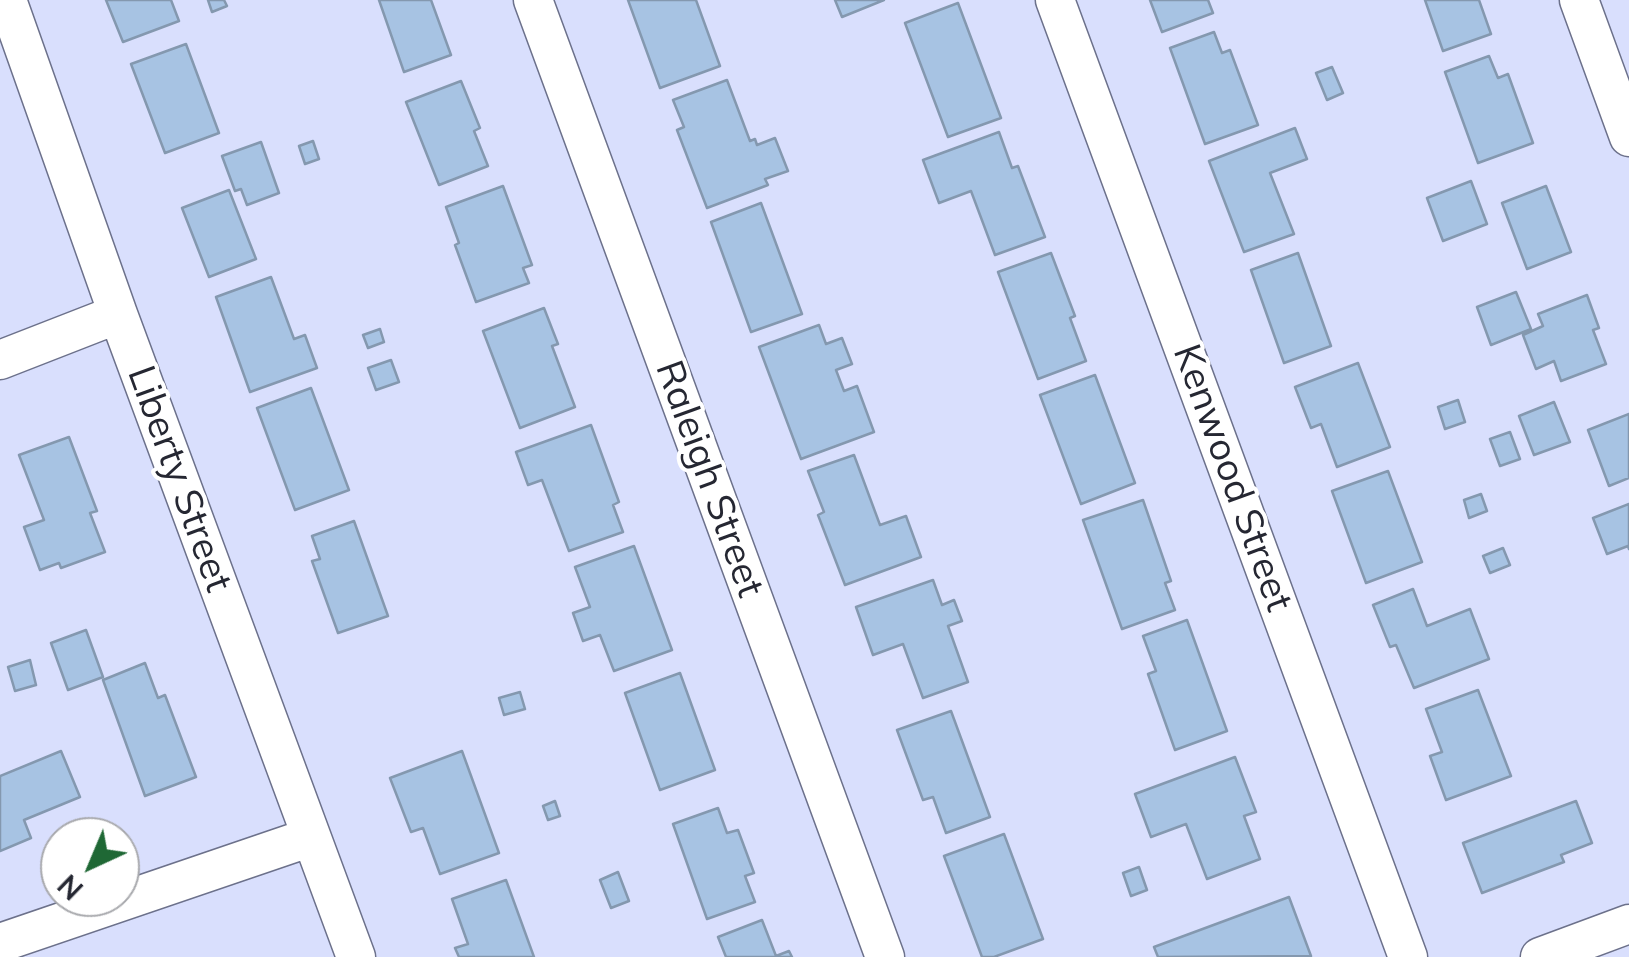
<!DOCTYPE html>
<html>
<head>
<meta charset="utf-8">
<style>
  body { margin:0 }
  #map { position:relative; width:1629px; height:957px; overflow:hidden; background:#d9dffd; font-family:Mulish,sans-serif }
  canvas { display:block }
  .north { position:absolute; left:40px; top:817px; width:100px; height:100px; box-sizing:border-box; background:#fff; border:2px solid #a8a9ad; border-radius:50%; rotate:224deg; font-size:28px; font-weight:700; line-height:40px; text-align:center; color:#252732 }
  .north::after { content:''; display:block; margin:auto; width:35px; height:45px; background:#1f6835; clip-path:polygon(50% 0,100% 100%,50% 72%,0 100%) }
</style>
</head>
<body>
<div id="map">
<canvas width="1629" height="957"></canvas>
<div class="north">N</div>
</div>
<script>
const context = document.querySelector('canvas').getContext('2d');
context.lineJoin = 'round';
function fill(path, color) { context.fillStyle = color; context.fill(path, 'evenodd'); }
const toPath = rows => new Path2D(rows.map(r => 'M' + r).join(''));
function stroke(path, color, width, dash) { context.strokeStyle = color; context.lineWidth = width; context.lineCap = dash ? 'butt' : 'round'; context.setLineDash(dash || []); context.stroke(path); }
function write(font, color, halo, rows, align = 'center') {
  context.font = font + ' Mulish,sans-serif'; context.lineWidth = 8; context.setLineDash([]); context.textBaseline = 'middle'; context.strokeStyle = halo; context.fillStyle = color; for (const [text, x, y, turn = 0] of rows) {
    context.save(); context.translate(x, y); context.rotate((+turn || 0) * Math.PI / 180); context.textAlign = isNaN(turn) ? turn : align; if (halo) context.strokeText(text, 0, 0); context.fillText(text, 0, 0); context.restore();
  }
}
const building = toPath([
  [106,0,171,0,179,21,123,42,106,0],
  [208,0,224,0,227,6,212,12,208,0],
  [379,0,431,0,451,55,404,72,379,0],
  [628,0,696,0,720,66,660,88,628,0],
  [835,0,884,0,842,17,835,0],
  [1150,0,1208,0,1213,13,1162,32,1150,0],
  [1425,0,1479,0,1491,34,1443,51,1425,0],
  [958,3,1001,118,948,137,905,23,958,3],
  [1214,32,1222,53,1230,50,1258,125,1205,144,1170,48,1214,32],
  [186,44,219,133,165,153,131,64,186,44],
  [1489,56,1498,78,1508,74,1533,143,1478,163,1445,72,1489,56],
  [1332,67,1343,93,1327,100,1316,73,1332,67],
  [727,80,750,141,755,139,757,145,775,138,788,171,765,179,768,185,707,208,677,130,684,127,673,100,727,80],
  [461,81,480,128,474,131,488,166,439,185,406,102,461,81],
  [1295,128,1307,159,1270,173,1294,234,1244,252,1209,161,1295,128],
  [999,132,1012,168,1018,166,1045,237,995,255,971,191,939,203,923,160,999,132],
  [313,141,319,159,305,164,299,146,313,141],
  [261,142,279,193,247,205,241,189,235,191,222,156,261,142],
  [1471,181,1487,224,1443,241,1427,198,1471,181],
  [503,186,532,265,523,268,529,283,476,302,455,245,459,243,446,207,503,186],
  [1546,186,1571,252,1527,269,1502,203,1546,186],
  [229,190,256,259,209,277,182,208,229,190],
  [761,203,802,314,751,332,711,222,761,203],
  [1051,253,1075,316,1070,318,1086,361,1038,379,998,272,1051,253],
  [1298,253,1331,346,1284,363,1251,270,1298,253],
  [271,277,294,339,305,335,317,368,250,392,216,297,271,277],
  [1516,292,1531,329,1491,345,1477,307,1516,292],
  [1587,295,1599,328,1593,330,1606,364,1561,381,1554,361,1536,369,1523,335,1543,326,1538,314,1587,295],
  [544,308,558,344,552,346,575,407,520,428,483,331,544,308],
  [819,325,826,344,842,338,852,364,836,370,844,391,857,386,874,432,801,459,759,347,819,325],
  [380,329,384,342,368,348,363,335,380,329],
  [391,360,399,382,376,390,368,368,391,360],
  [1358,363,1390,447,1337,467,1321,424,1311,428,1295,387,1358,363],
  [1095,375,1135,483,1081,504,1040,395,1095,375],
  [311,388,349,490,295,510,257,408,311,388],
  [1458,400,1465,422,1445,429,1438,407,1458,400],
  [1554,402,1570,442,1534,455,1519,416,1554,402],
  [1629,414,1629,478,1609,486,1588,430,1629,414],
  [591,425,619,502,613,505,623,532,569,551,542,480,528,485,516,452,591,425],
  [1510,432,1520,459,1500,466,1490,439,1510,432],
  [69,437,97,511,90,513,105,552,61,568,59,563,40,570,24,527,44,520,19,455,69,437],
  [854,455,880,525,906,516,921,557,845,585,818,515,824,512,808,471,854,455],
  [1388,471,1422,562,1366,583,1332,491,1388,471],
  [1481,494,1487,511,1469,518,1464,500,1481,494],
  [1143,500,1171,581,1165,583,1175,610,1122,629,1083,520,1143,500],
  [1629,504,1629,549,1628,546,1607,554,1593,518,1629,504],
  [354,521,388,616,338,633,312,561,320,559,312,536,354,521],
  [634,546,672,650,614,671,600,635,583,641,573,613,590,607,575,567,634,546],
  [1503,548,1510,565,1490,573,1483,556,1503,548],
  [933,580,942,605,954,600,962,621,948,626,968,682,923,698,903,644,873,655,856,607,933,580],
  [1413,589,1427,626,1470,609,1489,659,1414,688,1396,645,1390,647,1373,605,1413,589],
  [1187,620,1227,731,1175,750,1148,674,1156,671,1143,636,1187,620],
  [86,630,103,677,68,690,51,643,86,630],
  [30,660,36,685,15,691,8,667,30,660],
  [145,663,158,698,165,695,196,777,145,796,103,680,145,663],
  [680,673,715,770,660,790,625,693,680,673],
  [1478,690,1511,776,1446,800,1430,756,1442,752,1426,709,1478,690],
  [520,692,525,709,504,715,499,698,520,692],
  [951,711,990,817,946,833,933,797,923,800,897,730,951,711],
  [61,751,80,797,24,820,31,838,0,851,0,776,61,751],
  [462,751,499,853,440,874,423,828,411,832,390,778,462,751],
  [1235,757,1256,812,1244,816,1260,859,1207,879,1186,824,1151,837,1135,794,1235,757],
  [555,801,560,816,548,820,543,806,555,801],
  [1576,801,1592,843,1561,855,1564,862,1482,893,1463,843,1576,801],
  [718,808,727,833,738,830,754,873,745,876,755,902,707,919,673,824,718,808],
  [1004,834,1043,939,994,957,982,957,944,856,1004,834],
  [1139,867,1147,890,1131,896,1123,873,1139,867],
  [618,872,629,901,611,908,600,880,618,872],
  [506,880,534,957,459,957,455,948,468,944,452,899,506,880],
  [1289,897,1311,956,1158,957,1154,947,1289,897],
  [762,920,776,956,789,951,792,957,726,957,718,937,762,920]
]);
fill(building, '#a7c3e3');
stroke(building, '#8498af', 2.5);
const street = toPath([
  [7,0,118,314,356,957],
  [533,0,885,957],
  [1055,0,1408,957],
  [1579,0,1629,137],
  [0,360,118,314],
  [0,943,311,837],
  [1540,957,1629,924]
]);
stroke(street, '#6c718b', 41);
stroke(street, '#fff', 38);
write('38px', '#252732', '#fff', [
  ["Kenwood Street",1232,478,70],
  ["Liberty Street",179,479,70],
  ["Raleigh Street",709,479,70]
]);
</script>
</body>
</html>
